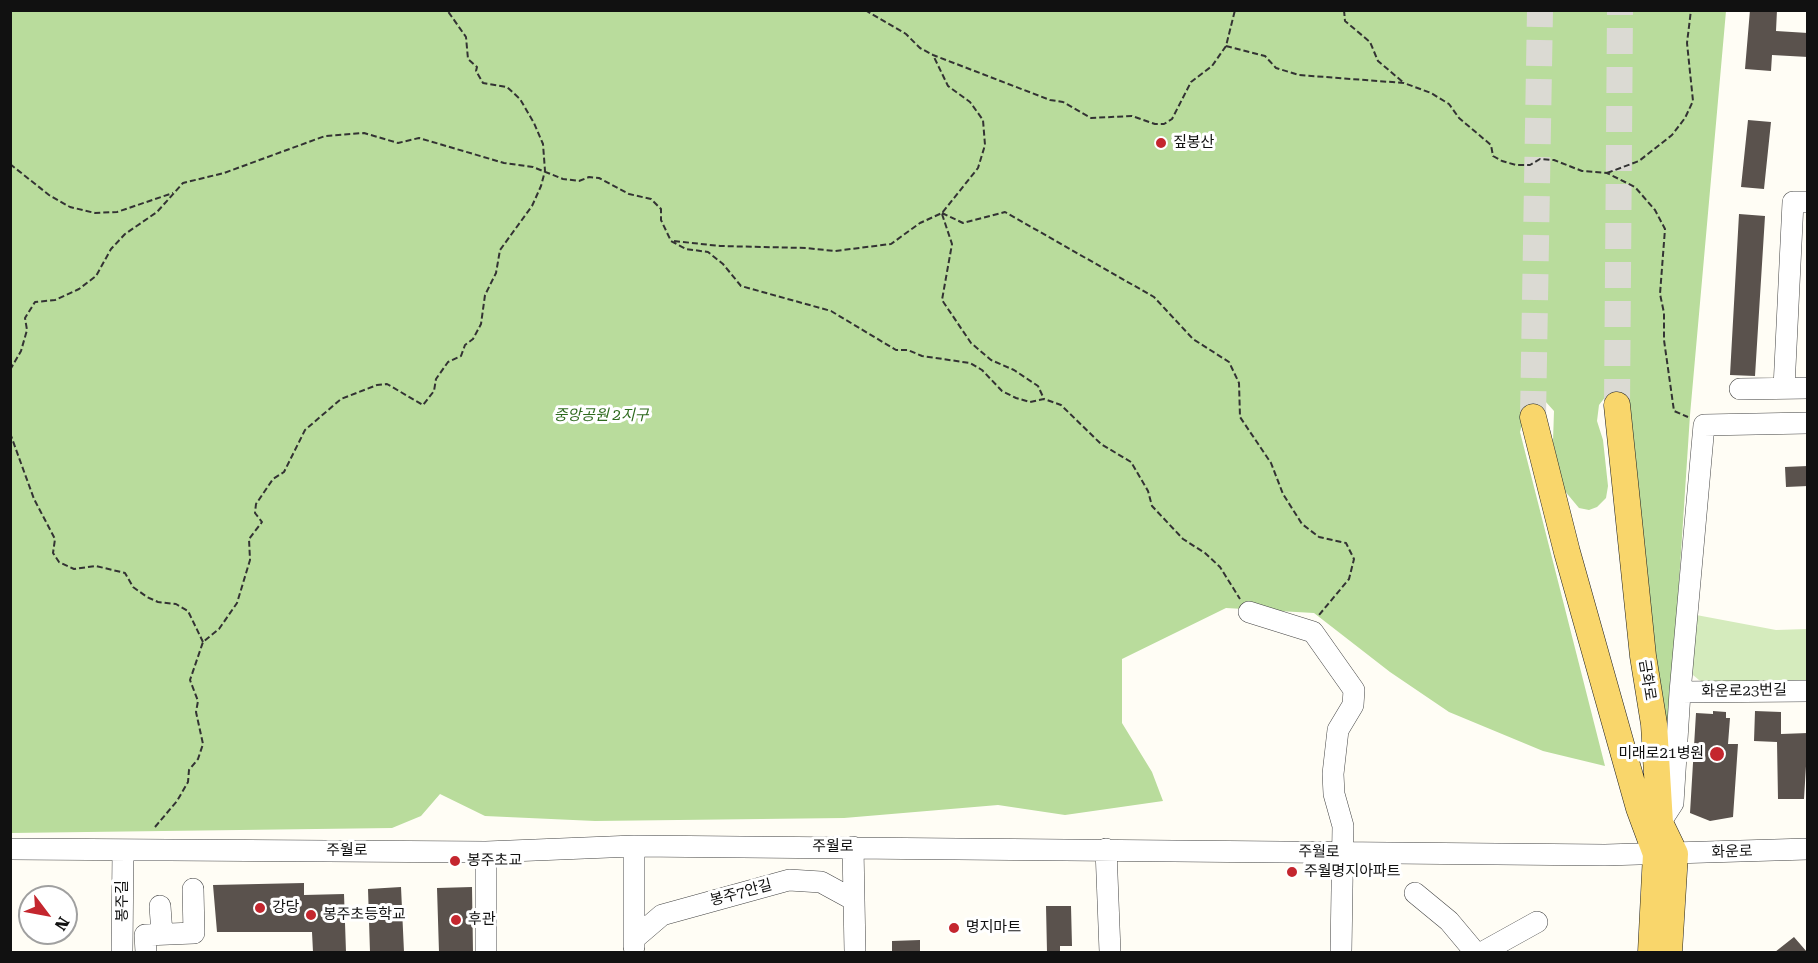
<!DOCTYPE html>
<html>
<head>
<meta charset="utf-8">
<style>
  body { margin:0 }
  #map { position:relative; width:1818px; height:963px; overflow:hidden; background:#fffdf5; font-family:"Roboto Serif",serif }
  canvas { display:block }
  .frame { position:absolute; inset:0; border:12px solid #111; pointer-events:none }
  .north { position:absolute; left:18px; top:885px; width:60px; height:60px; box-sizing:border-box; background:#fff; border:2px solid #a0a0a0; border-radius:50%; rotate:122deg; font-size:16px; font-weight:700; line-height:24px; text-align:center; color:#111 }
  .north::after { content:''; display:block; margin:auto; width:21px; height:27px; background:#c4262e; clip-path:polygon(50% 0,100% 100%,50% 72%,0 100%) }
</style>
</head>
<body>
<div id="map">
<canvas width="1818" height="963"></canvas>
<div class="frame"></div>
<div class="north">N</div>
</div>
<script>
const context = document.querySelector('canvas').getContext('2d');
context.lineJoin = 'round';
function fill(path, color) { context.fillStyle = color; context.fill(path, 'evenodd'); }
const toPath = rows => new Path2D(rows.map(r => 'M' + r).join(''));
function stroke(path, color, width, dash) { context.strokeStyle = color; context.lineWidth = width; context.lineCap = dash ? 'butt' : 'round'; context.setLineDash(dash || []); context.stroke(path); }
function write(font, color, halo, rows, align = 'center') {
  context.font = font + ' "Roboto Serif","Noto Sans KR",serif'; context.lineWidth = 6; context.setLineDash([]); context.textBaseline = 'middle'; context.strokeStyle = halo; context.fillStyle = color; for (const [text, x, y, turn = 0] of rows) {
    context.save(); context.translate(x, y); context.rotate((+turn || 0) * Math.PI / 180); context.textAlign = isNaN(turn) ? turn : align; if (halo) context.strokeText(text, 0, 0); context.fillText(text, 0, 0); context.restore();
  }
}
fill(toPath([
  [1691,614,1776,630,1807,629,1807,683,1706,683,1699,680,1693,675,1690,666]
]), '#d5ebbd');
fill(toPath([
  [10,11,1726,11,1690,415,1667,766,1628,403,1623,394,1615,391,1606,396,1599,405,1597,421,1603,440,1608,486,1606,498,1597,507,1589,510,1579,508,1564,490,1553,442,1554,411,1545,401,1536,399,1527,407,1520,432,1605,766,1543,751,1449,712,1390,672,1314,613,1226,608,1122,659,1122,723,1152,772,1163,801,1065,815,998,805,844,818,595,821,485,816,440,794,421,816,392,828,11,833]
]), '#b9dc9c');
fill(toPath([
  [1750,10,1777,10,1776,31,1808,33,1808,57,1772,55,1771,71,1745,69],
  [1748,120,1771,122,1764,189,1741,187],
  [1739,214,1765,216,1755,376,1730,375],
  [1808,466,1808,486,1786,487,1785,467],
  [1713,711,1726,712,1726,718,1730,718,1728,744,1738,744,1733,817,1710,821,1690,813,1696,713,1713,714],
  [1755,711,1781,712,1781,734,1808,733,1804,799,1778,799,1777,742,1754,741],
  [304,883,304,895,344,894,346,952,313,952,312,932,217,932,213,885],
  [401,887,404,952,370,952,368,889],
  [472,887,473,952,439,952,437,888],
  [1046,906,1071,906,1072,946,1060,946,1060,952,1047,952],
  [1794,937,1807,952,1775,952],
  [920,940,920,952,892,952,892,941]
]), '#5a524d');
stroke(toPath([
  [1617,405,1620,10],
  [1533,417,1540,10]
]), '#dbdad3', 26, [26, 13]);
const minor = toPath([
  [1784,388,1793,202,1808,202],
  [1740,389,1808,388],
  [1249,612,1313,632,1354,690,1353,705,1338,730,1333,774,1334,794,1343,826,1341,952],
  [1680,692,1808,691],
  [1660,823,1673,803,1680,692,1704,425,1808,423],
  [634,846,634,947],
  [853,847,855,952],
  [10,849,486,852,634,846,1605,855,1808,849],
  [1106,849,1110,952],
  [486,852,486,952],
  [1415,893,1449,921,1475,952],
  [160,906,162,934],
  [634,939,662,915,789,880,821,882,854,900],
  [122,952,123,850],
  [146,952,145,935,194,933,193,889],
  [1483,952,1537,922]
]);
const major = toPath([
  [1617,405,1643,656,1654,724,1660,823,1675,854,1669,952],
  [1533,417,1567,552,1639,808,1656,854,1651,952]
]);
stroke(minor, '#444', 22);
stroke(major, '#222', 27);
stroke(toPath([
  [865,10,906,34,920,48,933,55,1050,100,1063,102,1091,118,1132,116,1155,124,1164,124,1172,119,1191,82,1212,66,1226,46,1235,10],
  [1344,10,1345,21,1370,42,1378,61,1404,83],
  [1226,46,1265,56,1276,68,1299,75,1404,83,1431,93,1449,104,1459,118,1491,145,1493,156,1502,161,1516,165,1530,165,1540,159,1554,160,1582,171,1607,173,1635,187,1655,210,1665,229,1660,294,1664,313,1664,340,1674,411,1688,417],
  [10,164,49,195,70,207,95,213,117,212,173,193],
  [1607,173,1639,161,1672,135,1685,118,1693,101,1687,43,1691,10],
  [942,213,963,223,1005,212,1154,297,1193,339,1229,362,1239,383,1240,417,1271,463,1283,494,1302,524,1319,537,1346,543,1354,559,1349,579,1319,615],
  [942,214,952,244,942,300,971,343,991,360,1014,370,1038,386,1044,399],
  [674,241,720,246,806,248,835,251,891,244,920,223,942,213,978,168,985,145,983,120,970,102,948,86,933,55],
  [10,370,21,351,27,330,25,318,35,302,55,300,79,289,96,276,111,249,125,234,157,212,183,183,224,173,325,136,364,133,398,143,419,138,504,163,533,167,563,179,579,181,589,177,599,178,629,194,651,199,661,209,661,220,671,241,686,249,708,252,723,264,741,286,831,311,896,350,908,350,922,356,970,363,982,370,1002,391,1016,398,1030,402,1044,399,1061,405,1101,444,1131,462,1148,491,1152,506,1183,539,1205,553,1220,567,1240,599],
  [10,433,34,499,55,539,53,553,59,562,74,569,96,566,125,573,133,587,147,597,158,602,176,604,188,611,203,642],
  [155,827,177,801,188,782,189,770,198,759,203,744,196,712,198,701,190,680,203,642,219,629,237,603,250,560,249,539,262,522,255,513,256,504,273,479,284,472,305,430,341,399,377,385,387,384,423,405,434,391,436,379,448,362,461,356,465,345,473,339,481,324,485,295,496,273,500,250,532,206,541,186,545,171,543,144,534,123,520,99,507,87,483,83,476,71,477,67,468,59,466,37,447,10]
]), '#333', 2, [6, 3]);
stroke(minor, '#fff', 21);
stroke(major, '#f9d66b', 26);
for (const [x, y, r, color] of [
  [1161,143,6,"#c4262e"],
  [1717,754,8,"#c4262e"],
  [455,861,6,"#c4262e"],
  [1292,872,6,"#c4262e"],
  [260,908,6,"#c4262e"],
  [311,915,6,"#c4262e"],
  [456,920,6,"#c4262e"],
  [954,928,6,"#c4262e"]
]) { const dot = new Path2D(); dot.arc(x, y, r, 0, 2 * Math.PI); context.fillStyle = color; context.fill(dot); stroke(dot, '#fff', 2); }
write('15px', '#111', '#fff', [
  ["짚봉산",1173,143],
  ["미래로21병원",1704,754,"right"],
  ["봉주초교",467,861],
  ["주월명지아파트",1304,872],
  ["강당",272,908],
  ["봉주초등학교",323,915],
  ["후관",468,920],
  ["명지마트",966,928]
], 'left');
write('italic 15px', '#2f6b1f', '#fff', [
  ["중앙공원 2지구",601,416]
]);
write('15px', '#111', '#fff', [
  ["금화로",1647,680,81],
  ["화운로23번길",1744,691,-1],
  ["주월로",833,847],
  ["주월로",347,851],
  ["주월로",1319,852,1],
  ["화운로",1732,852,-2],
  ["봉주7안길",741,893,-15],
  ["봉주길",123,901,-90]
]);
</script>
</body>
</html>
